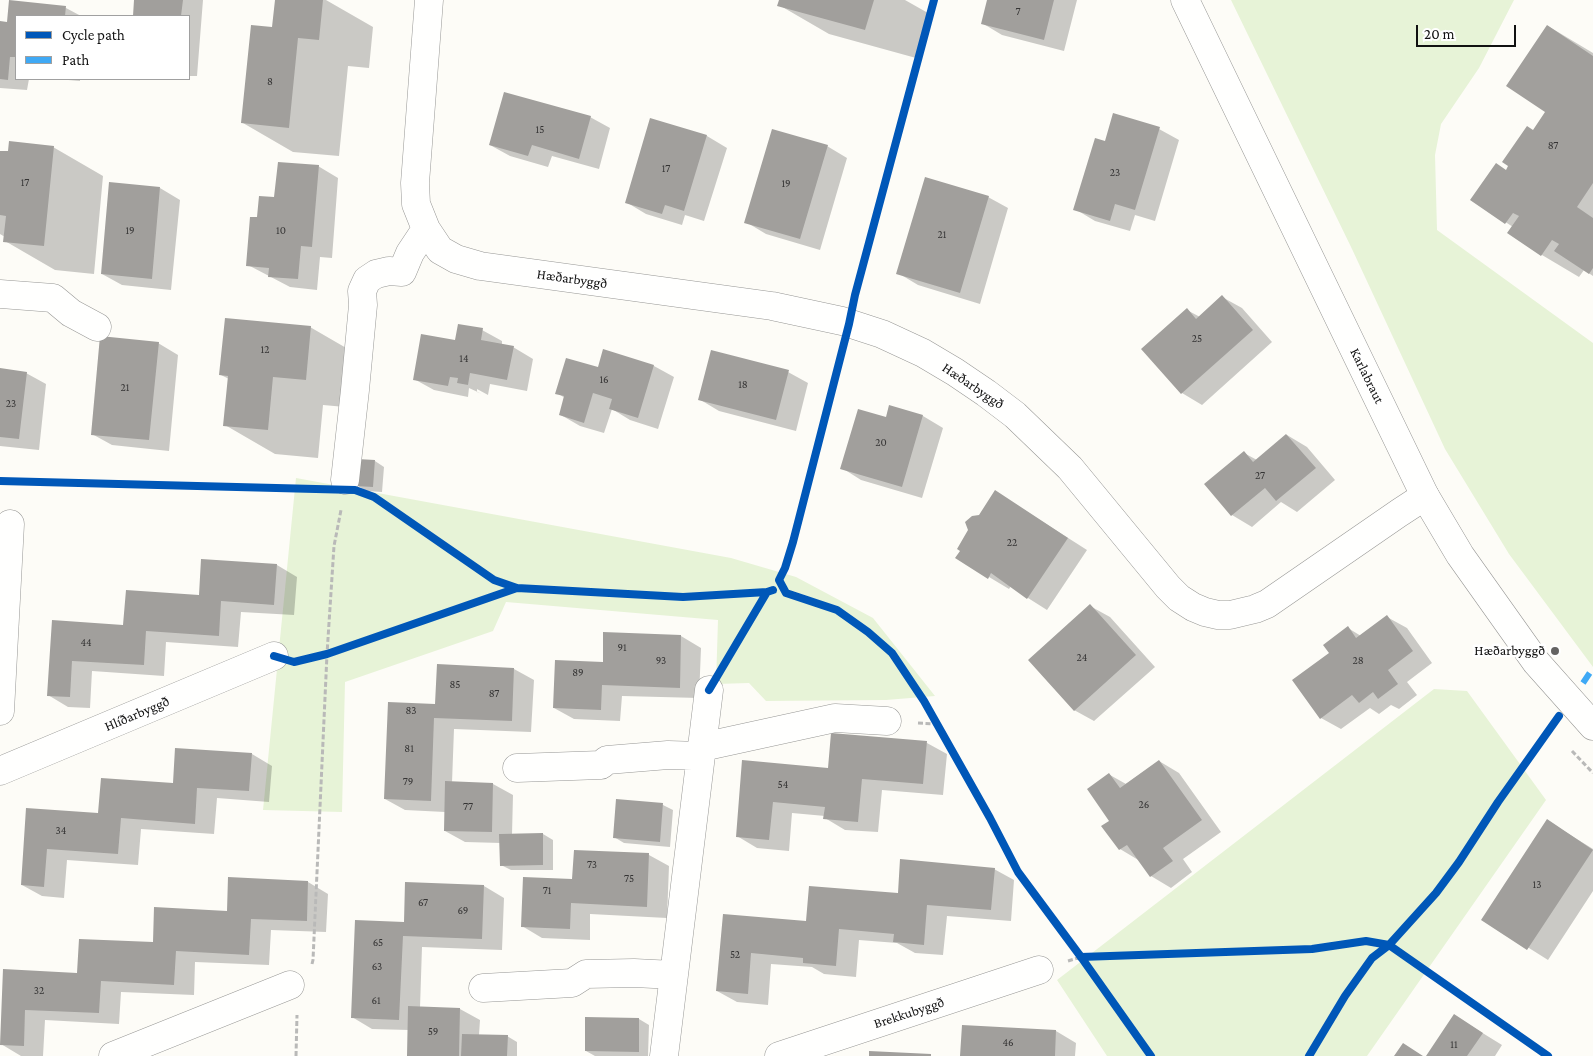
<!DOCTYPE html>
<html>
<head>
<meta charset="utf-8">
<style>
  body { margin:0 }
  #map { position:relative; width:1593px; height:1056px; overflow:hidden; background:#fdfcf7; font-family:"Crimson Pro",serif }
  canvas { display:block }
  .legend { position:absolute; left:15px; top:15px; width:175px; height:65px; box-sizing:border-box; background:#fff; border:1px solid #a0a0a0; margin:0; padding:6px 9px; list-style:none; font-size:15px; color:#111 }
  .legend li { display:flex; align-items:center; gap:10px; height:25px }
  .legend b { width:25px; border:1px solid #a0a0a0 }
  .scale { position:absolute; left:1416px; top:25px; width:100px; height:22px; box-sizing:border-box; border:2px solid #111; border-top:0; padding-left:6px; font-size:15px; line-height:18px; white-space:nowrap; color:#111; -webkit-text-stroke:4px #fff; paint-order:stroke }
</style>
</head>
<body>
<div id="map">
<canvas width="1593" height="1056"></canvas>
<ul class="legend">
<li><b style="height:6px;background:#0057b8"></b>Cycle path</li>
<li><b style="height:6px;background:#3fa9f5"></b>Path</li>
</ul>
<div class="scale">20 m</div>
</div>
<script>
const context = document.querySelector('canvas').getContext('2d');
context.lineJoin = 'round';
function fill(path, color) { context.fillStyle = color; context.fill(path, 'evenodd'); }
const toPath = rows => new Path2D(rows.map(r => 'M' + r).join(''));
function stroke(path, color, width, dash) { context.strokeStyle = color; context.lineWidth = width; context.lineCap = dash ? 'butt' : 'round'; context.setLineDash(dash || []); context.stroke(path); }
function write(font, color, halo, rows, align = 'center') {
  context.font = font + ' "Crimson Pro",serif'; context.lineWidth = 5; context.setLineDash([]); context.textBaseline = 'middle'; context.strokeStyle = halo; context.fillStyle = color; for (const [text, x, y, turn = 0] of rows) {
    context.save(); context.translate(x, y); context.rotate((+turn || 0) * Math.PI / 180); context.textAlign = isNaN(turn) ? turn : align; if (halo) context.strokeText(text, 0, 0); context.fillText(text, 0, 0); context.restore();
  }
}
fill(toPath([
  [1231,0,1514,0,1479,68,1441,124,1435,155,1437,230,1593,343,1593,667,1509,554,1445,449,1352,249],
  [296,478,731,558,796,577,873,618,935,696,886,700,766,701,749,683,716,684,718,620,506,602,493,631,345,682,342,812,263,810],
  [1434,689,1467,691,1546,800,1367,1056,1107,1056,1057,980]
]), '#e7f3d7');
fill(toPath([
  [135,0,203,0,197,76,189,76,189,16,134,16],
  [276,0,326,0,373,27,369,68,348,66,339,156,293,152,243,123,273,28],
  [780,0,905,0,928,13,916,58,829,34,779,5],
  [988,0,1077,0,1064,51,1002,35,982,23],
  [10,2,66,8,81,16,16,16,16,79,29,79,27,90,0,88,0,22,8,23],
  [1548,26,1593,53,1593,276,1584,270,1579,277,1542,255,1509,233,1513,227,1472,200,1507,171,1547,112],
  [56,79,80,79,80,81],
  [590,117,610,128,599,169,552,156,548,167,510,156,490,145],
  [651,119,707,136,727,148,704,221,685,215,682,225,646,214,626,202],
  [1159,129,1179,140,1155,221,1135,215,1130,231,1095,221,1075,209,1106,142],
  [827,146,847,158,820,250,766,234,746,222],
  [53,147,103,176,94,274,55,270,5,241,5,237,0,234,0,152],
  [318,166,338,178,332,258,320,257,317,290,290,287,248,265,258,218,276,199],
  [160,188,180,200,171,290,122,285,102,274],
  [988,197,1008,208,980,304,918,285,898,273],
  [1222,297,1242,308,1272,342,1202,405,1182,393,1143,349,1187,310,1200,317],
  [310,327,360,356,356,408,323,405,318,458,275,454,225,425,229,379,221,375],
  [482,330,502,341,502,345,513,347,533,359,527,391,490,384,488,395,477,389,477,392,482,394,469,388,468,397,434,390,414,379,456,341],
  [158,343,178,355,169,451,112,445,92,434],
  [654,366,674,377,658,429,630,420,612,409,604,433,580,426,561,415,565,398,557,393,599,369],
  [0,370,26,373,46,384,39,450,0,446,0,447],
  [788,372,808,383,796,431,719,411,699,399],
  [890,407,923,416,943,428,922,498,861,480,842,468,887,418],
  [1287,435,1307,447,1335,480,1297,512,1281,502,1252,527,1232,515,1206,484,1244,453,1257,460],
  [375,461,384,467,382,492,366,491,357,485],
  [996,492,1087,550,1047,610,1028,598,1011,586,1009,589,989,577,961,551],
  [277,565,297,577,294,615,241,612,238,647,166,642,164,676,92,671,90,708,68,707,48,695,53,622,124,626],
  [1090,606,1110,617,1155,667,1094,721,1074,710],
  [1387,617,1407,628,1432,663,1407,682,1417,695,1399,709,1391,705,1379,714,1370,708,1341,729,1321,718,1331,653,1348,628,1361,636],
  [681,636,701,648,699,698,622,696,620,721,574,719,554,708,604,663],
  [514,669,534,680,531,732,454,729,452,783,493,784,513,795,512,835,543,834,553,840,553,870,511,870,501,865,501,843,465,842,445,831,445,812,405,810,385,799,436,705],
  [927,743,947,754,943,795,882,790,878,832,845,830,825,818,825,816,792,813,789,851,757,848,737,836,743,762,829,769],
  [252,754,272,766,269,802,217,798,214,834,141,829,138,865,67,860,64,898,42,896,22,885,27,809,100,814],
  [1159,761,1179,773,1221,832,1183,859,1192,872,1171,888,1151,876,1140,861,1120,849,1110,775,1126,784],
  [617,801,663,805,673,810,670,847,624,843,614,837],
  [1548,821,1593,849,1593,891,1548,960,1483,919],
  [575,851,649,855,669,866,667,918,590,914,590,940,542,938,522,926,574,881],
  [994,869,1014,880,1011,921,947,916,943,955,915,953,897,943,859,940,856,977,824,974,812,967,771,964,768,1005,737,1002,717,991,724,915,807,922,899,895],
  [308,882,328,894,326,932,271,930,269,965,195,962,194,995,121,992,119,1024,45,1020,43,1056,21,1056,1,1044,5,970,78,974,228,912],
  [484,886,504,898,502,950,422,947,420,1008,460,1009,480,1020,479,1035,507,1036,517,1042,517,1056,408,1056,409,1030,372,1029,352,1017,405,923],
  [1455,1016,1502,1045,1495,1056,1427,1056],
  [586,1018,639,1019,649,1025,648,1056,595,1056,586,1051],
  [1056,1031,1076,1043,1075,1056,961,1056]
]), '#0003');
fill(toPath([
  [9,0,66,6,65,16,16,16,16,57,10,57,8,80,0,79,0,21,7,22],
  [134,0,183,0,181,16,133,16],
  [275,0,323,0,319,40,298,38,289,128,241,123,251,25,272,27],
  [779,0,874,0,865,30,777,6],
  [987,0,1054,0,1044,40,981,24],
  [1547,25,1593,56,1593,183,1577,207,1593,218,1593,268,1589,274,1554,251,1559,244,1552,240,1541,256,1507,233,1519,216,1513,213,1505,224,1470,200,1496,163,1506,170,1508,166,1502,162,1527,126,1533,130,1545,112,1506,86],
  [504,92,591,116,579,159,532,145,528,156,489,145],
  [1113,113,1160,127,1135,210,1115,204,1110,221,1073,210,1095,138,1105,141],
  [650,118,707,135,684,211,665,205,662,214,625,203],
  [772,129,828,145,800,239,744,223],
  [9,141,54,146,44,246,3,242,6,216,0,215,0,151,8,151],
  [278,162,319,165,312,247,301,246,298,279,268,277,269,268,246,266,250,217,257,217,259,196,274,197],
  [925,177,989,196,960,293,896,274],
  [109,182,160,187,152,279,101,274],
  [1222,295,1253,330,1181,394,1141,349,1187,308,1196,319],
  [225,318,311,326,306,380,273,377,268,430,223,426,228,376,219,375],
  [458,324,483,328,481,340,514,346,507,380,470,373,468,385,457,383,458,378,450,377,448,386,413,380,421,334,455,340],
  [100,336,159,342,149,440,91,435],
  [603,349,654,365,638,418,609,409,612,399,593,393,584,423,559,415,564,396,555,394,566,358,598,367],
  [711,350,789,370,776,420,698,400],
  [0,368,27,372,19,439,0,437],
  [889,405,923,415,902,487,840,469,858,409,886,417],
  [1286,434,1316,468,1276,501,1265,488,1231,516,1204,484,1244,451,1253,462],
  [357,459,375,460,373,487,355,486],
  [995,490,1068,538,1027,599,991,573,988,579,955,558,960,551,957,549,968,530,965,522,972,516,979,515],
  [201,559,277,564,274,605,221,601,219,636,146,631,144,665,72,661,70,697,47,696,52,620,123,625,126,590,199,595],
  [1090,604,1136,655,1074,711,1028,660],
  [1387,615,1413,651,1388,670,1398,684,1378,699,1373,692,1359,703,1352,695,1320,719,1292,680,1329,653,1323,645,1348,626,1356,638],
  [603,632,681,635,680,688,602,685,601,710,553,708,555,660,603,662],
  [437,664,514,668,512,721,434,718,431,801,384,799,388,702,435,704],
  [831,733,927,741,923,784,862,779,858,822,823,819,825,807,773,802,769,840,736,837,742,760,828,768],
  [175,748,252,753,249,791,197,788,195,824,121,818,118,854,47,849,44,887,21,885,26,808,98,813,101,778,173,783],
  [1159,760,1202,820,1163,848,1173,861,1150,877,1127,845,1119,850,1101,826,1109,821,1087,789,1109,773,1120,788],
  [445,781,493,783,492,832,444,831],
  [616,799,663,803,660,842,613,838],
  [1547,819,1593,850,1527,950,1481,920],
  [543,833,543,865,500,866,499,834],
  [574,850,649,853,647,907,571,903,570,929,521,927,523,877,572,879],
  [900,859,995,868,991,910,927,905,924,945,893,942,894,934,839,929,836,966,803,963,803,958,751,953,748,994,716,991,723,914,806,921,809,886,898,893],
  [228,877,308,881,307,921,251,919,249,955,176,951,174,985,101,981,99,1013,25,1010,24,1046,0,1045,3,969,77,973,79,939,153,942,154,907,227,911],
  [405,882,484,885,482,939,403,936,399,1020,351,1018,355,920,404,922],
  [408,1006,460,1008,459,1056,407,1056],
  [1454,1014,1483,1033,1467,1056,1426,1056],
  [585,1017,639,1018,639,1052,585,1051],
  [962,1025,1056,1030,1055,1056,960,1056],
  [462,1034,508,1035,507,1056,461,1056],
  [1403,1043,1423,1056,1394,1056],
  [869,1051,931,1054,931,1056,869,1056]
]), '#a19f9c');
const minor = toPath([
  [429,0,415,183,416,204,426,229,440,250,456,259,480,266,772,306,842,321,882,334,923,353,955,372,986,393,1015,415,1070,468,1168,587,1179,598,1193,607,1205,612,1218,615,1230,615,1255,609,1267,604,1399,513,1425,496],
  [0,294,53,298,71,313,97,327],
  [345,480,355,390,363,305,362,291,367,280,376,274,389,271,402,272,410,253,426,229],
  [0,711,10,524],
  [702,747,835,718,887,721],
  [517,768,601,765,607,760,668,755,701,756],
  [0,771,274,656],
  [483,988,572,983,586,974,634,973,674,975],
  [113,1056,290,985],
  [664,1056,709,690],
  [779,1056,1039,970]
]);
const tertiary = toPath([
  [1185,0,1425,496,1460,555,1536,662,1593,726]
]);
stroke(minor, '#979795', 29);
stroke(tertiary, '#979795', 29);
stroke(toPath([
  [918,723,937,724],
  [1572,751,1593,773],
  [1068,961,1081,957],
  [312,964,313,960,327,654,334,546,341,510],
  [296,1056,297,1015]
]), '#b9b9b8', 3, [5, 2.5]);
stroke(minor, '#fffffe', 28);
stroke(tertiary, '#fffffe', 28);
stroke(toPath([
  [1583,683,1593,668]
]), '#3fa9f5', 6, [12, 6]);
stroke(toPath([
  [934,0,855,295,849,324,793,542,785,568,779,580,786,593,837,610,868,632,892,653,924,701,990,818,1018,872,1081,957,1151,1056],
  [0,481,355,490,374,497,494,580,517,588,683,597,767,592],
  [274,656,294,662,327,654,517,588],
  [709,690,767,592,773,590],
  [1081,957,1312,949,1366,941,1389,945,1372,958,1345,996,1309,1056],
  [1548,1056,1389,945,1436,893,1459,862,1498,802,1559,716]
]), '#0057b8', 8);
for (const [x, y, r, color] of [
  [1555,651,5,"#646362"]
]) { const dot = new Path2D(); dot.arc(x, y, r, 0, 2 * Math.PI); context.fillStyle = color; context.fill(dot); stroke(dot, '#fff', 2); }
write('11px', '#353434', null, [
  ["7",1018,12],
  ["8",270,82],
  ["15",540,130],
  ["87",1553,146],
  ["17",666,169],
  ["23",1115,173],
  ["17",25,183],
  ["19",786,184],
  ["19",130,231],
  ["10",281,231],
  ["21",942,235],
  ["25",1197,339],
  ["12",265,350],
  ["14",464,359],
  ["16",604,380],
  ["18",743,385],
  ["21",125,388],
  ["23",11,404],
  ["20",881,443],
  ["27",1260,476],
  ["22",1012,543],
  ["44",86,643],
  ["91",622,648],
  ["24",1082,658],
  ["93",661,661],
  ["28",1358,661],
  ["89",578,673],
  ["85",455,685],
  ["87",494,694],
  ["83",411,711],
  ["81",409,749],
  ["79",408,782],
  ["54",783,785],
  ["26",1144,805],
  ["77",468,807],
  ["34",61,831],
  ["73",592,865],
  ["75",629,879],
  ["13",1537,885],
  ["71",547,891],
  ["67",423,903],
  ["69",463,911],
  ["65",378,943],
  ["52",735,955],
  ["63",377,967],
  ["32",39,991],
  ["61",376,1001],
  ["59",433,1032],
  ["46",1008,1043],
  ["11",1454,1045]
]);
write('14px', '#111', '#fff', [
  ["Hæðarbyggð",572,279,8],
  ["Karlabraut",1367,376,64],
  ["Hæðarbyggð",973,386,34],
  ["Hlíðarbyggð",137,714,-23],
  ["Brekkubyggð",909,1013,-18]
]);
write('14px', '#111', '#fff', [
  ["Hæðarbyggð",1545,651]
], 'right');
</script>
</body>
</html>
